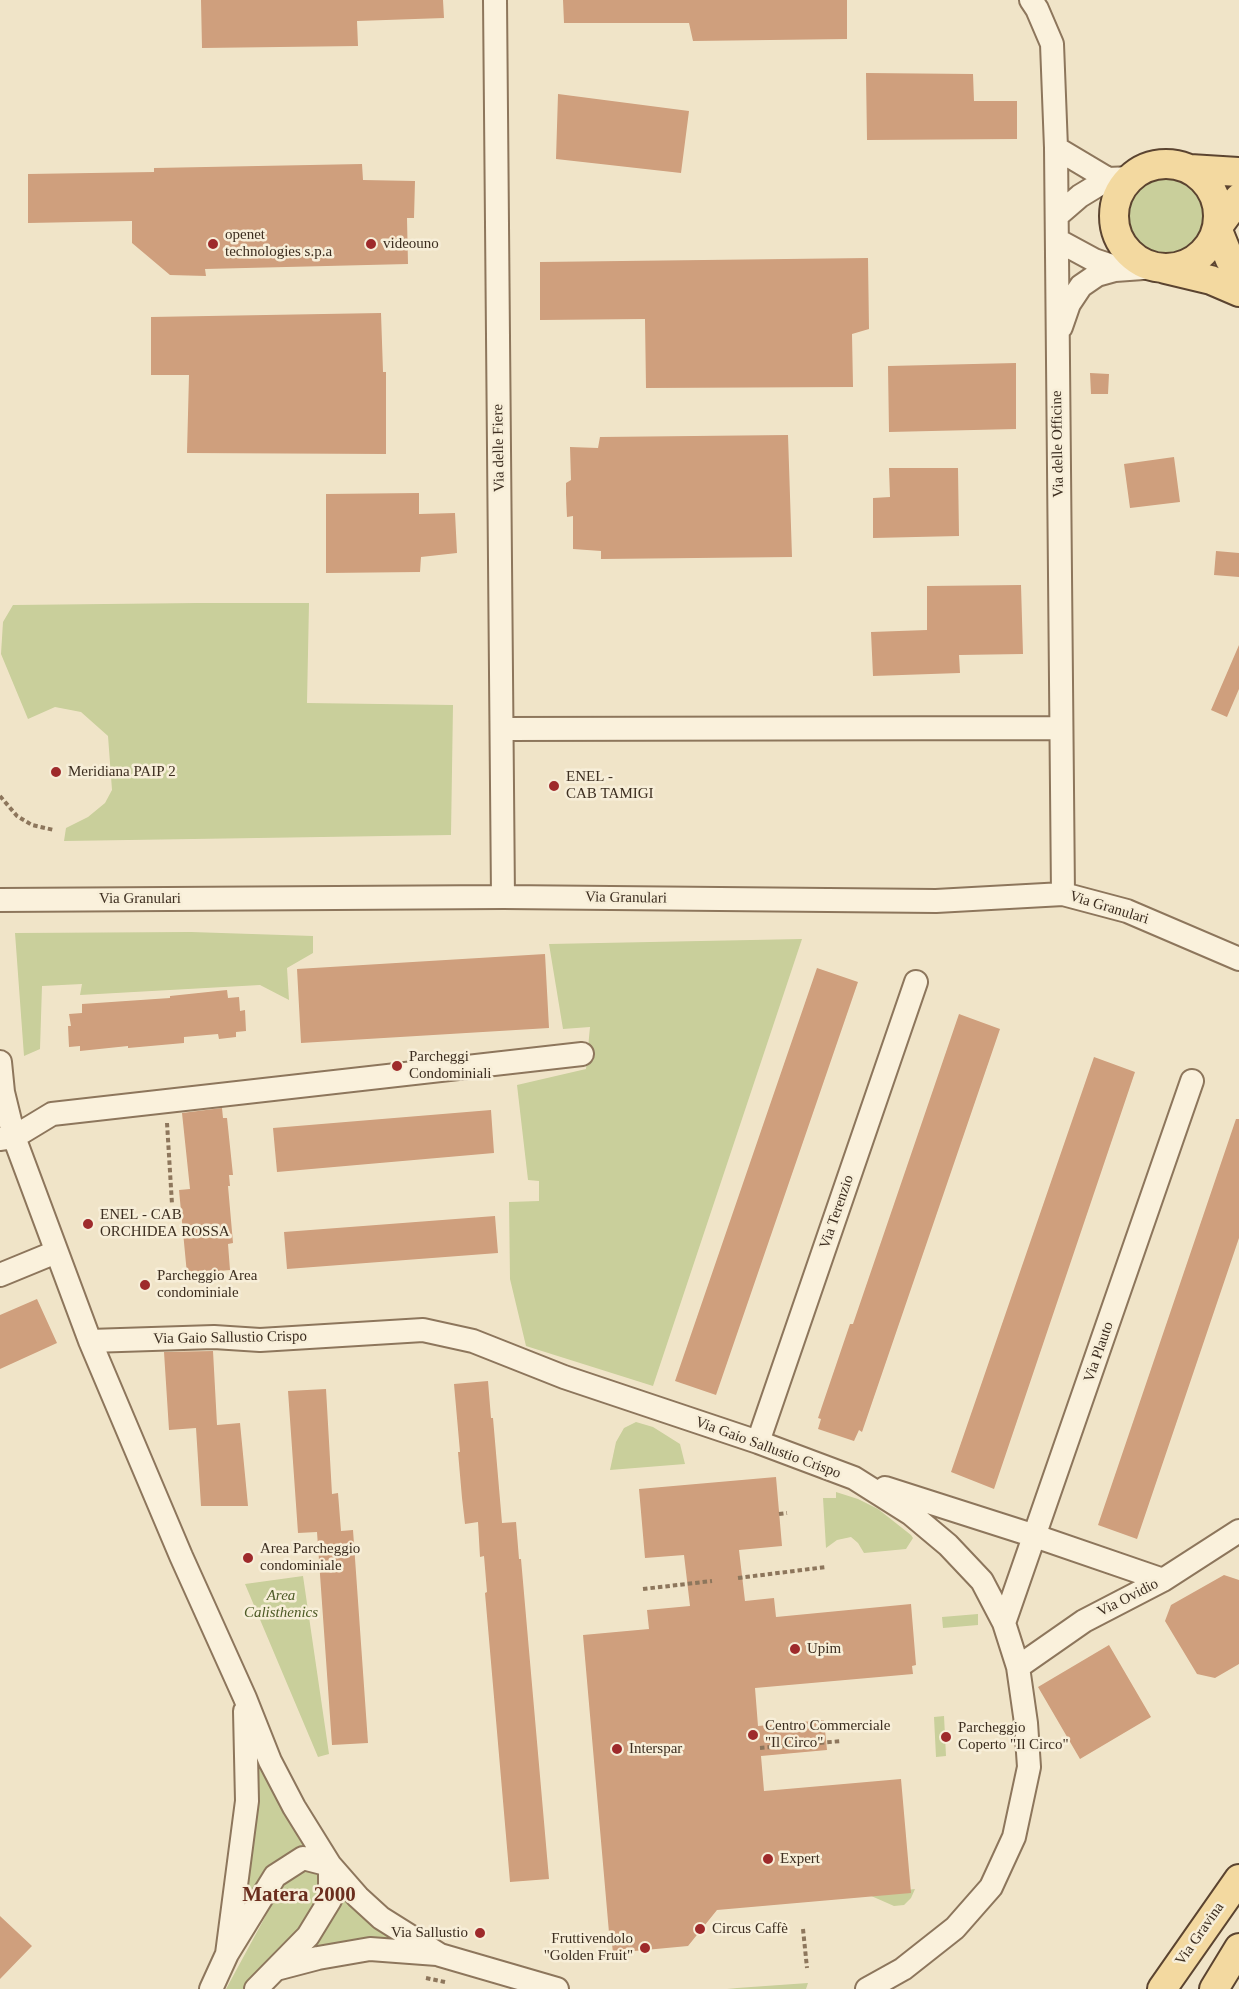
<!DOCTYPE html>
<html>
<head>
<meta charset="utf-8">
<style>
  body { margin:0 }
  canvas { display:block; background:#f0e4c8 }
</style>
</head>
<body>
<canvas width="1239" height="1989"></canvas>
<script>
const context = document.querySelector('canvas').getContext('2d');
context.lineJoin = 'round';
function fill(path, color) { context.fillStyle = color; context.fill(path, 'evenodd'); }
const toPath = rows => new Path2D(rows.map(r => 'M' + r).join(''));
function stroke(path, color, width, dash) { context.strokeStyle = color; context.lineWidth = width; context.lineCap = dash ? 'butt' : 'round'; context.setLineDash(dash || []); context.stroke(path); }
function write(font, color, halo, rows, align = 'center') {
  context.font = font + ' Georgia,serif'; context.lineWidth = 5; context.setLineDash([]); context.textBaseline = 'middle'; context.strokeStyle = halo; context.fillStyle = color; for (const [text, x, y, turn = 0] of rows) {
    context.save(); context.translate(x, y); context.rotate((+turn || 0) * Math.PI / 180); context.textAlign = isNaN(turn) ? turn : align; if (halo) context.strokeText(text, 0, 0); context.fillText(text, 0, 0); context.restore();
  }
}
fill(toPath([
  '1125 216a41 41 0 1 1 82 0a41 41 0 1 1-82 0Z',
  [198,603,309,603,307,703,453,705,451,835,64,841,66,828,88,817,105,803,112,790,108,736,81,712,55,707,28,719,1,654,3,622,13,605],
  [191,932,313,936,313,953,287,968,289,1000,260,985,80,995,82,984,42,986,40,1049,24,1056,15,933],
  [802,939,653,1386,526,1346,510,1279,509,1202,539,1201,539,1181,528,1180,517,1085,586,1069,590,1027,563,1029,549,944],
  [636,1422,653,1427,680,1444,685,1464,610,1470,616,1442,624,1428],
  [836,1492,858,1499,878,1509,911,1535,913,1538,906,1549,864,1553,858,1543,851,1537,837,1540,826,1548,823,1498,836,1498],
  [303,1576,329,1754,318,1757,245,1584],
  [978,1614,978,1625,943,1628,942,1617],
  [944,1716,946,1756,936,1757,934,1717],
  [253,1738,313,1849,240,1916],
  [304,1870,320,1876,319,1896,302,1931,246,1989,226,1989,283,1884],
  [915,1889,911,1898,904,1905,894,1906,869,1895],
  [341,1892,398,1941,310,1950,341,1905],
  [808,1983,806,1989,727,1989,737,1988]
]), '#c9cf9b');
fill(toPath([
  [201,0,443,0,444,18,357,21,358,46,202,48],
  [563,0,847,0,847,39,693,41,689,23,564,23],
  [866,73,973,74,974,101,1017,101,1017,139,867,140],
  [558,94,689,111,681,173,556,159],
  [362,164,363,180,415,181,414,218,407,218,408,264,205,269,206,276,170,275,132,243,132,221,28,223,28,174,154,172,154,168],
  [868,258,869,329,852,334,853,387,646,388,645,319,540,320,540,262],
  [381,313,383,372,386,372,386,454,187,453,189,375,151,375,151,317],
  [1016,363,1016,429,889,432,888,366],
  [1090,373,1109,374,1108,394,1091,394],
  [788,435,792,557,601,559,601,551,573,549,573,516,567,517,566,494,566,483,571,480,570,447,598,448,600,437],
  [1174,457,1180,502,1130,508,1124,464],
  [889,468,958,468,959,536,873,538,873,498,890,497],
  [419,493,419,514,455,513,457,553,421,557,420,572,326,573,326,494],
  [1216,551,1239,553,1239,577,1214,575],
  [1021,585,1023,654,959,655,960,673,873,676,871,632,927,630,927,586],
  [1239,645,1239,689,1227,717,1211,710],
  [545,954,549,1028,301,1043,297,969],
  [817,968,858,982,716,1395,675,1381],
  [227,990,228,998,239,997,240,1011,245,1010,246,1031,236,1032,236,1037,219,1039,218,1034,184,1037,184,1043,128,1048,128,1046,80,1051,80,1046,69,1047,68,1026,71,1026,69,1014,82,1013,82,1004,170,998,170,996],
  [959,1014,1000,1029,862,1432,859,1430,854,1441,818,1429,821,1419,818,1418,850,1324,853,1324],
  [1094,1057,1135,1072,994,1489,951,1472],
  [222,1108,223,1118,227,1118,233,1175,229,1175,230,1186,228,1186,233,1243,228,1244,230,1270,187,1274,179,1190,190,1189,182,1113],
  [491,1110,494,1153,277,1172,273,1128],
  [1236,1119,1239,1119,1239,1238,1137,1539,1098,1525],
  [495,1216,498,1253,287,1269,284,1232],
  [37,1299,57,1343,0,1369,0,1315],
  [213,1351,217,1425,240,1423,248,1506,201,1506,196,1428,169,1430,164,1352],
  [488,1381,491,1418,493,1418,502,1523,516,1522,519,1559,521,1559,549,1879,510,1882,485,1593,487,1592,484,1556,480,1557,478,1522,465,1524,462,1498,458,1452,460,1452,454,1384],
  [326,1389,332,1494,338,1493,341,1531,353,1530,368,1743,332,1745,317,1532,298,1533,288,1391],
  [776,1477,782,1546,739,1550,745,1601,774,1598,776,1617,911,1604,916,1665,912,1666,913,1674,755,1688,758,1726,824,1720,827,1750,761,1756,764,1791,901,1779,911,1893,717,1910,688,1946,613,1953,612,1944,610,1944,583,1635,649,1629,647,1610,690,1606,684,1555,645,1558,639,1489],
  [1224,1575,1239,1580,1239,1664,1215,1678,1197,1674,1165,1621,1171,1605],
  [1109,1645,1151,1717,1080,1759,1038,1687],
  [0,1916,32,1946,0,1979]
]), '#cf9f7d');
const minor = toPath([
  [495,0,503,897],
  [1031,0,1037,9,1052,44,1056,148,1063,894],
  [1056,148,1108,179],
  [1058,215,1080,196,1108,179,1131,178],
  [1057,240,1094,260,1121,269],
  [1061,327,1069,304,1081,286,1097,275,1115,270,1157,267],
  [502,729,1061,728],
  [0,900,503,897,936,901,1063,894,1127,911,1239,959],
  [0,1062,3,1092,14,1137,90,1341,181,1556,245,1698,270,1761,294,1807,330,1865,358,1897,381,1918,440,1955,557,1989],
  [1,1139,14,1137,52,1114,582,1054],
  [0,1275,56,1252],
  [90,1341,214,1337,260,1340,423,1330,473,1341,564,1377,758,1442,854,1478,911,1514,948,1545,982,1581,1004,1623,1018,1667,1026,1723,1029,1767,1014,1837,991,1887,955,1928,903,1969,867,1989],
  [758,1442,916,982],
  [885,1488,1035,1536,1163,1580],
  [1004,1623,1192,1081],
  [1018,1667,1084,1621,1163,1580,1239,1531],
  [227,1954,247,1801,245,1711],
  [276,1969,318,1958,370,1949,437,1954],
  [211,1989,227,1954,275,1876,303,1858,330,1865],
  [256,1989,308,1936,330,1900,330,1865]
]);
const major = toPath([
  '1114 216a52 52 0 1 1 104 0a52 52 0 1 1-104 0Z',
  [1190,169,1239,172],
  [1239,198,1217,228,1230,260,1239,270],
  [1165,269,1211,280,1239,292],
  [1162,1989,1239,1879],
  [1214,1989,1239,1948]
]);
stroke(minor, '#8d765c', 26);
stroke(major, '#5b4430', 32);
stroke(toPath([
  [0,796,17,816,32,825,54,830],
  [167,1123,172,1204],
  [779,1514,787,1513],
  [738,1578,826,1567],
  [643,1589,712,1581],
  [760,1748,842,1741],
  [803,1929,807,1968],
  [426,1978,445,1982]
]), '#8d765c', 4, [4.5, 3]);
stroke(minor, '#faf1dc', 22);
stroke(major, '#f3d9a0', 28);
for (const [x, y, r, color] of [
  [213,244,6,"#9e2a2b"],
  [371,244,6,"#9e2a2b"],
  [56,772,6,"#9e2a2b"],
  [554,786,6,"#9e2a2b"],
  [397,1066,6,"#9e2a2b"],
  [88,1224,6,"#9e2a2b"],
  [145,1285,6,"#9e2a2b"],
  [248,1558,6,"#9e2a2b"],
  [795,1649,6,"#9e2a2b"],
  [753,1735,6,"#9e2a2b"],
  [946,1737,6,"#9e2a2b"],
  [617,1749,6,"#9e2a2b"],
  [768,1859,6,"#9e2a2b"],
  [700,1929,6,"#9e2a2b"],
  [480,1933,6,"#9e2a2b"],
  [645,1948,6,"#9e2a2b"]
]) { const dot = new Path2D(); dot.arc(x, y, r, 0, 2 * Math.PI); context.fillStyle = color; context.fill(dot); stroke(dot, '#f7eed8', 2); }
write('15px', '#3d2e20', '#f7eed8', [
  ["openet",225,235],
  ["technologies s.p.a",225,252],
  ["videouno",383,244],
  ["Meridiana PAIP 2",68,772],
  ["ENEL -",566,777],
  ["CAB TAMIGI",566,794],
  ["Parcheggi",409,1057],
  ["Condominiali",409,1074],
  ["ENEL - CAB",100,1215],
  ["ORCHIDEA ROSSA",100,1232],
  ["Parcheggio Area",157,1276],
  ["condominiale",157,1293],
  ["Area Parcheggio",260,1549],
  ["condominiale",260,1566],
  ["Upim",807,1649],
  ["Centro Commerciale",765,1726],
  ["\"Il Circo\"",765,1743],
  ["Parcheggio",958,1728],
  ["Coperto \"Il Circo\"",958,1745],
  ["Interspar",629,1749],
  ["Expert",780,1859],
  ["Circus Caffè",712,1929],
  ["Via Sallustio",468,1933,"right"],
  ["Fruttivendolo",633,1939,"right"],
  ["\"Golden Fruit\"",633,1956,"right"]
], 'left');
write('15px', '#3d2e20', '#f7eed8', [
  ["Via delle Officine",1058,444,-91],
  ["Via delle Fiere",499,448,-91],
  ["Via Granulari",626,898,1],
  ["Via Granulari",140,899],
  ["Via Granulari",1109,908,17],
  ["Via Terenzio",837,1212,-71],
  ["Via Gaio Sallustio Crispo",230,1338,-1],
  ["Via Plauto",1099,1352,-71],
  ["Via Gaio Sallustio Crispo",768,1448,20],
  ["Via Ovidio",1128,1598,-27],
  ["Via Gravina",1200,1934,-55]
]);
write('italic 15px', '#4d5a26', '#f7eed8', [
  ["Area",281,1596],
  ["Calisthenics",281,1613]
]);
write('bold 21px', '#6b2e1e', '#f7eed8', [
  ["Matera 2000",299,1896]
]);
</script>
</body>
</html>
